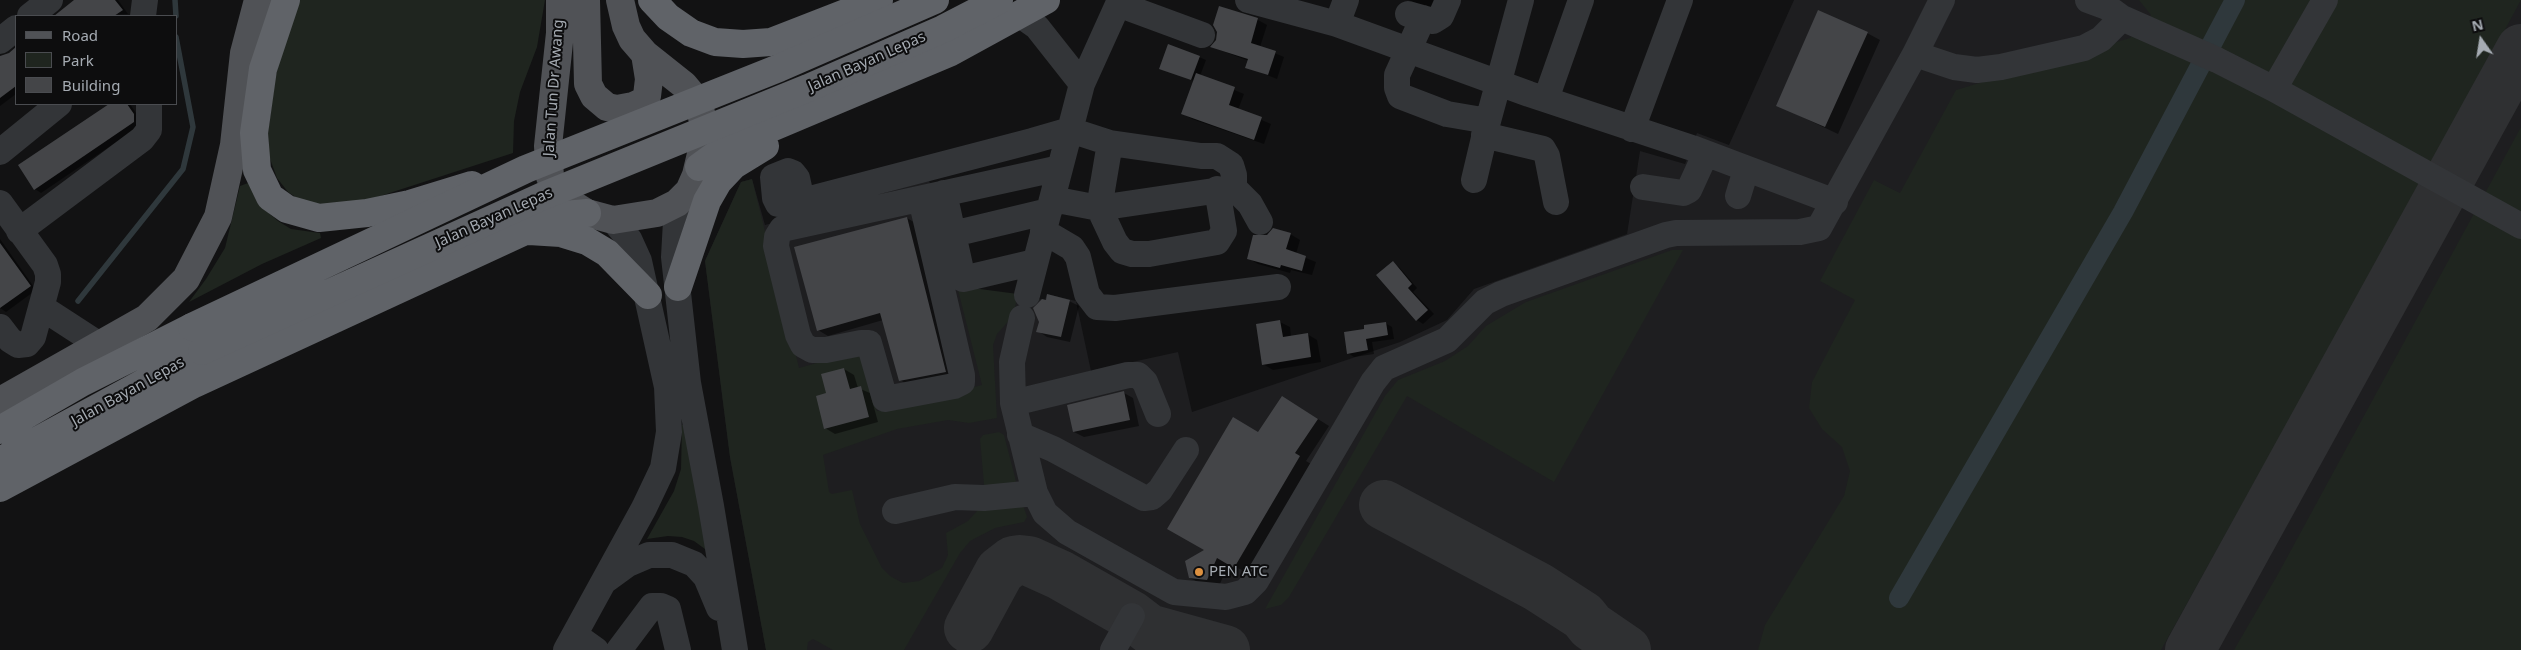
<!DOCTYPE html>
<html>
<head>
<meta charset="utf-8">
<style>
  body { margin:0 }
  #map { position:relative; width:2521px; height:650px; overflow:hidden; background:#121213; font-family:"Noto Sans",sans-serif }
  canvas { display:block }
  .legend { position:absolute; left:15px; top:15px; width:162px; height:90px; box-sizing:border-box; background:#0d0d0e; border:1px solid #4a4c50; margin:0; padding:6px 9px; list-style:none; font-size:15px; color:#a5abb2 }
  .legend li { display:flex; align-items:center; gap:10px; height:25px }
  .legend b { width:25px; border:1px solid #4a4c50 }
  .north { position:absolute; left:2456px; top:15px; width:50px; height:50px; -webkit-text-stroke:4px #0d0d0e; paint-order:stroke; rotate:347deg; font-size:14px; font-weight:700; line-height:20px; text-align:center; color:#a5abb2 }
  .north::after { content:''; display:block; margin:auto; width:18px; height:22px; background:#a5abb2; clip-path:polygon(50% 0,100% 100%,50% 72%,0 100%) }
</style>
</head>
<body>
<div id="map">
<canvas width="2521" height="650"></canvas>
<ul class="legend">
<li><b style="height:6px;background:#505256"></b>Road</li>
<li><b style="height:14px;background:#1f251f"></b>Park</li>
<li><b style="height:14px;background:#444548"></b>Building</li>
</ul>
<div class="north">N</div>
</div>
<script>
const context = document.querySelector('canvas').getContext('2d');
context.lineJoin = 'round';
function fill(path, color) { context.fillStyle = color; context.fill(path, 'evenodd'); }
const toPath = rows => new Path2D(rows.map(r => 'M' + r).join(''));
function stroke(path, color, width, dash) { context.strokeStyle = color; context.lineWidth = width; context.lineCap = dash ? 'butt' : 'round'; context.setLineDash(dash || []); context.stroke(path); }
function write(font, color, halo, rows, align = 'center') {
  context.font = font + ' "Noto Sans",sans-serif'; context.lineWidth = 4; context.setLineDash([]); context.textBaseline = 'middle'; context.strokeStyle = halo; context.fillStyle = color; for (const [text, x, y, turn = 0] of rows) {
    context.save(); context.translate(x, y); context.rotate((+turn || 0) * Math.PI / 180); context.textAlign = isNaN(turn) ? turn : align; if (halo) context.strokeText(text, 0, 0); context.fillText(text, 0, 0); context.restore();
  }
}
fill(toPath([
  [1794,0,2521,0,2521,650,766,650,730,457,705,261,741,182,752,179,765,225,929,180,957,286,1045,300,1047,294,1076,301,1091,371,1178,352,1192,412,1400,342,1447,320,1474,289,1627,234,1640,151,1685,164,1697,133,1729,145]
]), '#1e1e20');
fill(toPath([
  [298,0,545,0,537,47,520,92,514,121,513,153,362,202,323,206,303,202,288,192,277,178,269,156,268,133,275,79,288,26],
  [2139,0,2521,0,2438,153,2161,650,1758,650,1765,625,1844,496,1850,471,1842,447,1822,429,1809,408,1812,382,1855,300,1820,281,1874,180,1900,193,1956,90,2130,38,2151,15],
  [2521,127,2521,650,2234,650,2278,574],
  [752,179,799,368,856,352,861,356,877,411,982,385,957,286,1018,294,1013,316,997,334,993,345,997,418,969,423,948,420,897,429,823,455,829,492,832,494,852,490,860,524,882,568,890,576,903,583,919,581,942,568,948,555,946,533,968,521,978,510,1022,502,1027,517,1024,522,995,528,970,541,960,553,904,650,833,650,813,639,808,642,807,650,766,650,730,457,705,261,741,182],
  [248,183,264,209,278,221,291,229,320,233,321,238,262,264,189,302,206,279,225,248,240,186],
  [1672,250,1683,250,1554,482,1407,396,1289,597,1281,605,1265,609,1385,396,1398,380,1445,361,1468,346,1486,326,1526,302],
  [686,423,709,552,694,541,682,537,668,536,647,539,674,491,681,469,682,425],
  [999,432,1004,435,1016,481,1014,484,984,485,980,439,983,435]
]), '#1f251f');
fill(toPath([
  [78,0,118,0,128,14,57,16],
  [1409,0,1445,0,1440,9,1417,4],
  [1220,8,1258,20,1267,25,1260,47,1284,57,1277,79,1247,67,1249,61,1212,47,1217,40],
  [1867,33,1880,40,1838,134,1777,105],
  [16,49,16,94,0,106,0,56,10,54],
  [1199,57,1206,60,1200,76,1244,94,1238,110,1271,124,1264,144,1192,119,1182,113,1194,81,1160,68],
  [111,104,130,104,140,119,140,126,41,193,35,189,19,165],
  [907,218,917,224,955,377,910,386,900,380,883,320,828,336,818,330],
  [1290,234,1300,240,1296,254,1316,262,1312,275,1291,270,1290,273,1258,264,1248,258],
  [0,239,36,290,6,312,0,308],
  [1393,263,1399,267,1417,288,1413,292,1434,314,1423,324,1417,320],
  [1069,301,1079,306,1070,342,1047,337,1038,331],
  [1280,322,1290,327,1291,337,1307,334,1317,340,1321,362,1273,370,1263,364],
  [1385,323,1392,327,1394,339,1372,342,1374,354,1354,357,1348,353,1366,330],
  [844,369,854,375,858,388,870,393,878,422,835,434,825,428,827,394],
  [1124,393,1133,398,1139,426,1084,437,1074,432],
  [1294,404,1329,426,1306,461,1311,464,1247,573,1229,563,1219,586,1202,584,1190,578,1207,550,1258,433]
]), '#0007');
stroke(toPath([
  [175,0,176,16],
  [78,301,183,169,193,127,176,37]
]), '#2f383c', 5.5);
stroke(toPath([
  [1899,598,2123,212,2235,0]
]), '#2f383c', 20);
stroke(toPath([
  [1384,505,1538,587,1583,616,1591,626,1626,650],
  [969,628,1000,571,1013,561,1020,560,1029,561,1060,575,1132,616,1149,629,1225,650],
  [2190,650,2521,49]
]), '#2f3032', 50);
fill(toPath([
  [74,0,115,0,123,10,114,16,54,16],
  [1219,6,1258,18,1251,43,1276,51,1268,75,1245,68,1248,59,1210,47,1216,40,1217,32,1213,25],
  [1818,10,1868,32,1825,127,1776,106],
  [1168,44,1200,56,1191,80,1159,69],
  [16,47,16,86,0,98,0,56,9,53],
  [1196,73,1235,87,1229,105,1262,117,1254,140,1181,114],
  [109,104,127,104,134,114,134,122,34,190,18,165],
  [907,217,946,372,899,381,880,313,817,331,794,247],
  [1273,228,1291,233,1286,249,1306,256,1302,271,1281,265,1280,268,1247,259,1253,235,1267,235],
  [0,243,31,286,0,308],
  [1393,261,1412,284,1408,288,1428,310,1416,321,1376,275],
  [1047,294,1070,300,1061,337,1036,332,1039,322,1033,308,1042,299,1046,300],
  [1280,320,1283,337,1308,333,1311,357,1262,365,1256,324],
  [1386,322,1388,335,1366,339,1368,350,1347,354,1344,332,1364,329,1364,325],
  [844,368,850,389,861,386,869,417,824,429,816,396,826,393,821,374],
  [1124,391,1130,420,1073,432,1067,405],
  [1282,396,1318,419,1295,453,1300,456,1234,568,1217,558,1207,580,1189,578,1185,561,1204,550,1167,529,1233,417,1258,432]
]), '#444548');
stroke(toPath([
  [1248,0,1337,24,1529,94,1692,148,1835,202],
  [2088,0,2107,7,2122,18],
  [1118,4,1202,35],
  [1408,14,1433,21,1441,16,1448,0],
  [1020,15,1037,27,1082,84],
  [30,16,50,0],
  [143,16,145,0],
  [1423,18,1397,75,1397,88,1400,96,1447,114,1488,121,1521,0],
  [1337,24,1346,0],
  [0,41,16,28],
  [1915,54,1942,0],
  [2274,89,2325,0],
  [1546,99,1581,0],
  [1632,129,1680,0],
  [1484,135,1543,149,1547,156,1556,202],
  [1110,143,1099,208,1115,242,1122,251,1132,254,1149,254,1217,242,1224,231,1217,189],
  [0,152,59,104],
  [1474,180,1488,121],
  [1643,187,1683,193,1689,190,1705,155],
  [944,193,963,279,1035,262],
  [1738,196,1746,170],
  [921,199,962,375,962,382,954,386,885,399,869,343,861,343,826,350,812,350,803,345,798,335,776,246,777,237,782,229,1060,168],
  [1052,199,1099,208,1234,188,1250,204,1260,222],
  [802,201,797,178,793,173,788,171,773,177,775,198,778,204,785,205,802,201,1032,141,1070,130,1110,143,1201,156,1217,156,1231,165,1234,175,1234,188],
  [0,203,45,265,48,274,48,282,33,337,27,344,18,345,10,340,0,327],
  [677,203,674,257,688,383,711,506,735,650],
  [19,231,142,139,149,130,149,104],
  [1043,231,1072,248,1078,257,1087,294,1097,307,1115,308,1278,287],
  [953,234,1049,211],
  [1027,295,1082,84,1120,0],
  [41,307,98,344],
  [1022,318,1012,362,1013,403,1035,493,1045,513,1067,532,1174,592,1226,597,1245,592,1256,581,1373,382,1384,368,1447,340,1485,302,1501,294,1666,235,1676,233,1800,232,1819,228,1915,54,1954,67,1977,70,2001,67,2084,48,2101,39,2122,18,2217,60,2274,89,2521,226],
  [1013,403,1128,375,1138,375,1145,382,1158,414],
  [1020,435,1053,449,1144,498,1152,497,1160,490,1186,450],
  [895,511,955,497,984,498,1035,493],
  [606,580,628,564,649,555,672,555,694,564,706,577,719,608],
  [575,635,596,650],
  [566,650,644,508,663,468,669,432,667,387,639,261,629,239,613,220],
  [619,650,652,606,661,606,668,609,678,650],
  [1113,650,1132,616]
]), '#333538', 26);
stroke(toPath([
  [560,0,560,33,548,146,550,177,563,198,587,213,613,220,657,213,677,203,689,191,696,175,706,133,701,113,694,97,684,85,645,54,632,39,626,26,620,0],
  [586,0,588,84,594,96,607,107,617,109,633,106,642,102,647,96,649,79,645,54],
  [0,401,147,318,186,279,218,217,234,145,244,53,258,0]
]), '#505256', 28);
stroke(toPath([
  [286,0,263,69,254,133,257,170,270,197,287,209,319,218,367,213,410,204,472,185],
  [652,0,668,17,691,33,715,42,743,44,771,42,879,0],
  [699,167,728,146,951,52,1046,0],
  [529,231,561,233,587,241,607,253,648,295],
  [678,287,707,201,718,182,734,165,765,146],
  [0,430,83,382,192,327],
  [0,461,202,351],
  [0,488,194,384,525,231,564,215,587,213]
]), '#606368', 28);
stroke(toPath([
  [192,327,526,169,779,68,935,0],
  [202,351,543,196,808,88,943,29,999,0]
]), '#606368', 28);
for (const [x, y, r, color] of [
  [1199,572,5,"#dd9140"]
]) { const dot = new Path2D(); dot.arc(x, y, r, 0, 2 * Math.PI); context.fillStyle = color; context.fill(dot); stroke(dot, '#0d0d0e', 2); }
write('15px', '#a5abb2', '#0d0d0e', [
  ["Jalan Bayan Lepas",867,62,-24],
  ["Jalan Tun Dr Awang",554,88,-86],
  ["Jalan Bayan Lepas",494,218,-24],
  ["Jalan Bayan Lepas",128,392,-29]
]);
write('15px', '#a5abb2', '#0d0d0e', [
  ["PEN ATC",1209,572]
], 'left');
</script>
</body>
</html>
